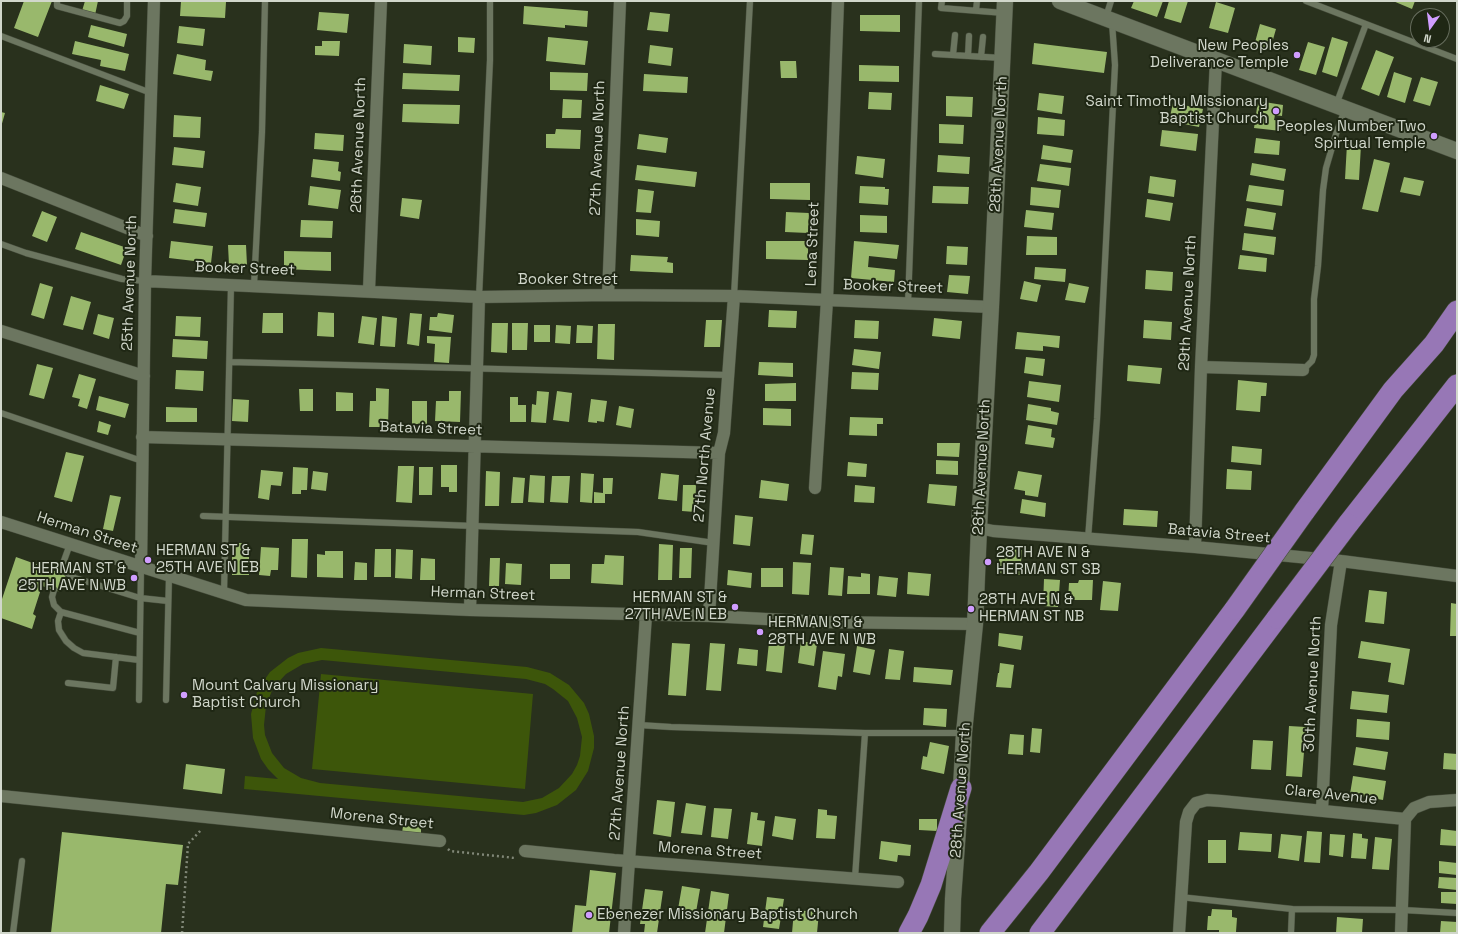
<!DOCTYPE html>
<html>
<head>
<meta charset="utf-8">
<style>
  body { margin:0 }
  #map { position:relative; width:1458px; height:934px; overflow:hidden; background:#29311d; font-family:"Space Grotesk",sans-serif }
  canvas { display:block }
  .frame { position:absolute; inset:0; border:2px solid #d1d7cb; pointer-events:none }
  .north { position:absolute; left:1410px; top:8px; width:40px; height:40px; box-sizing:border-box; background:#1f2714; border:1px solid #666d5d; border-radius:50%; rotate:194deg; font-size:11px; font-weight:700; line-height:16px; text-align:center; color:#d1d7cb }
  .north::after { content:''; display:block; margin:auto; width:14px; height:18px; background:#d09dff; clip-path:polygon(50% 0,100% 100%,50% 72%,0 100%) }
</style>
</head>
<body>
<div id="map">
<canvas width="1458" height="934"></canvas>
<div class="frame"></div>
<div class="north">N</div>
</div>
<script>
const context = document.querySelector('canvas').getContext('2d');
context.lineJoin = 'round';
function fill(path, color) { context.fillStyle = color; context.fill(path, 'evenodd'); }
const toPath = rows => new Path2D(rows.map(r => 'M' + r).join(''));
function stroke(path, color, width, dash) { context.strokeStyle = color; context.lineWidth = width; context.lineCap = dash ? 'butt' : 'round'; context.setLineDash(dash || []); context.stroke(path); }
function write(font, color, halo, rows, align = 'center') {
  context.font = font + ' "Space Grotesk",sans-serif'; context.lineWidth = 4; context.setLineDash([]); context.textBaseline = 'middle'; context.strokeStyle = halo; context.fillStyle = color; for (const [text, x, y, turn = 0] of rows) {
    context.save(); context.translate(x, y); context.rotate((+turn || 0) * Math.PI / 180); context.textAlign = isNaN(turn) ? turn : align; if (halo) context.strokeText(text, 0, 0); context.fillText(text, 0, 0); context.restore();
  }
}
fill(toPath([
  [321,648,527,667,550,673,569,685,584,703,589,714,594,736,594,748,588,771,576,790,557,805,536,813,524,815,244,789,245,776,278,779,268,769,261,759,253,738,251,714,257,692,263,682,270,672,288,658,298,653],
  [322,660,526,679,545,684,553,689,568,701,577,718,582,737,580,756,577,765,572,774,559,788,542,798,523,802,320,783,301,778,284,768,272,753,265,735,264,725,266,706,273,688,286,674,303,664],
  [321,674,533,694,525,789,312,769]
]), '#3d560a');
fill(toPath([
  [24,1,52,1,38,37,14,28],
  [85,1,98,1,95,15,82,11],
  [181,1,226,2,225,18,180,16],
  [1134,1,1163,1,1157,17,1131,8],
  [1169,1,1188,1,1181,23,1164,18],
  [1393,1,1415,1,1412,9],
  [1216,2,1235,8,1228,33,1209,28],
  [524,6,588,11,587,27,565,25,565,28,523,24],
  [319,12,349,14,347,33,317,30],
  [650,12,670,14,668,32,647,30],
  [860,15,900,15,900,32,860,31],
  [1260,24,1276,29,1270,50,1254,46],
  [91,25,127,34,124,47,88,37],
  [179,26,205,29,203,46,177,43],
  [458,37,475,38,474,53,458,52],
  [548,37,588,41,585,65,546,61],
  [1332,37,1348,42,1337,77,1322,72],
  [75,41,129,54,125,71,100,66,101,60,72,54],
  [322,41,340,41,339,56,315,55,315,46,322,46],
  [1308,42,1325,47,1316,75,1299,70],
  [1034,43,1107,52,1104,73,1032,64],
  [404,44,432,46,431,65,403,63],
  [650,45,673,48,671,66,648,63],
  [1376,50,1394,57,1379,96,1361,89],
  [177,54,206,60,205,70,213,71,211,81,173,74],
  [780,61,796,61,797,78,781,78],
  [859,65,899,66,899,82,859,81],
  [550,72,588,73,587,91,550,90],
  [1394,72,1412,78,1405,103,1387,97],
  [403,73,460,75,459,91,402,89],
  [644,74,688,77,687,93,643,91],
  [1421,77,1438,82,1430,106,1413,101],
  [100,85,129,94,124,109,96,101],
  [869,92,892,93,891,110,868,109],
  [1039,93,1064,96,1062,114,1037,110],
  [946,96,973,97,972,117,946,116],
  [563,99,582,100,581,118,562,118],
  [1258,101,1283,105,1282,116,1275,115,1274,120,1282,121,1281,131,1254,128],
  [1173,103,1203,109,1199,127,1169,121],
  [403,104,460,105,459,124,402,122],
  [1,112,5,113,1,127],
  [174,115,201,117,200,138,173,137],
  [1038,117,1065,120,1064,136,1037,134],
  [939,124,964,125,963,144,939,143],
  [556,129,581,130,580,149,546,148,546,134,555,134],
  [1162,130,1198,134,1196,151,1160,146],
  [315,133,344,135,343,151,314,149],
  [639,134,668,138,666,153,637,149],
  [1256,138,1280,141,1279,155,1254,153],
  [1347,144,1361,145,1359,180,1345,179],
  [1043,145,1073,150,1071,163,1041,159],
  [174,147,205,151,203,168,172,165],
  [938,155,970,157,969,174,937,172],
  [857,156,885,159,883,178,855,174],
  [313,159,339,162,338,171,341,172,340,181,311,177],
  [1374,159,1390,163,1378,212,1362,209],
  [1252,163,1286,169,1284,181,1250,175],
  [1040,164,1071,168,1069,186,1037,181],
  [637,165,697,172,695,187,635,180],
  [1150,176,1176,180,1174,197,1148,193],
  [1404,177,1424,181,1420,196,1400,192],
  [176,183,201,187,198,206,173,202],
  [770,183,810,183,810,200,770,199],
  [1249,185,1284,190,1282,206,1246,201],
  [310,186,341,190,338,209,308,205],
  [860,186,885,187,885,189,889,189,888,205,859,203],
  [933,186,969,187,968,204,932,203],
  [1031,187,1061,190,1059,208,1030,205],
  [638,189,654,191,651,213,636,212],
  [402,198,422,200,419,219,400,216],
  [1147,199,1173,203,1170,221,1145,217],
  [1247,208,1276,213,1273,230,1244,226],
  [175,209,207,213,205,227,173,223],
  [1026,210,1054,213,1052,230,1024,227],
  [42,211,57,217,47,242,32,236],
  [786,212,809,213,808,233,785,232],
  [860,215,887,216,887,233,860,232],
  [636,219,660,221,659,237,636,235],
  [301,220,333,221,332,238,300,237],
  [81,232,127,248,121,265,75,249],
  [1244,233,1276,237,1274,255,1242,250],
  [1027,236,1057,237,1057,255,1026,255],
  [171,241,213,246,211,263,169,258],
  [766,241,808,241,808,260,766,259],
  [854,241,899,245,897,259,869,256,868,267,895,270,894,282,851,278],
  [228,245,246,245,247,265,229,265],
  [947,246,968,247,967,265,946,264],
  [284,251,331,252,331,271,284,269],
  [631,255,668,257,667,262,673,263,673,273,630,271],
  [1240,255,1267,258,1266,272,1238,269],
  [1035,267,1066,269,1065,282,1034,279],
  [1146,270,1173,272,1172,291,1145,289],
  [949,275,970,276,968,294,947,292],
  [1024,281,1041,285,1037,302,1020,299],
  [40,283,53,287,44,319,31,315],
  [1069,283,1089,287,1085,303,1065,300],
  [71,296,91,302,83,330,63,325],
  [769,310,797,311,796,328,768,327],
  [318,312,334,313,334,337,317,336],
  [263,313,283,313,283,333,262,333],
  [410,313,422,314,419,346,407,344],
  [438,313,454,315,452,333,429,330,430,317,437,317],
  [98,314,114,318,109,339,93,334],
  [176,316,201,317,200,337,175,336],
  [362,316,377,318,374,345,358,343],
  [382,316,397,318,395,347,380,346],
  [934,318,962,321,960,339,932,336],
  [706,320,722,320,720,347,704,347],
  [855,320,879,321,878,339,854,338],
  [1144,320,1172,322,1171,340,1143,338],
  [492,323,508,323,507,353,491,352],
  [512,323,528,323,527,350,512,350],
  [598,324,615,324,614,360,597,359],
  [534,325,550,325,550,342,534,342],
  [556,325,571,326,570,344,555,343],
  [577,325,593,326,592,343,576,343],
  [1017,332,1060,336,1059,348,1043,346,1043,351,1015,349],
  [427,336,451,337,449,363,434,362,435,344,427,343],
  [173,339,208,341,207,359,172,357],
  [854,349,881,352,879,369,852,365],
  [1026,357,1045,359,1043,376,1024,373],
  [759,362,793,363,793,377,758,375],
  [37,364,53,368,44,399,29,395],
  [1128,365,1162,368,1160,384,1127,381],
  [176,370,204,371,203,391,175,389],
  [852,372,879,373,878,390,851,389],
  [79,374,96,379,87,409,78,406,80,399,72,397],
  [1238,380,1267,383,1266,396,1261,396,1260,412,1236,410],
  [1029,381,1061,385,1059,402,1027,397],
  [796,383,796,401,765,401,765,384],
  [376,388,389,389,388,427,369,427,370,401,376,401],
  [299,389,313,389,313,411,300,411],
  [449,391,461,391,460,422,435,421,436,401,449,401],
  [537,391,549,392,546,423,531,422,532,404,536,405],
  [557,391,572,393,569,422,553,420],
  [336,392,353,393,353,411,336,411],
  [99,396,129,404,125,418,96,410],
  [510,397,518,397,518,405,526,405,526,422,510,422],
  [233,399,249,400,248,422,232,421],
  [591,399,607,401,604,422,597,421,597,423,588,422],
  [412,401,427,401,427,424,412,424],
  [1028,404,1051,408,1051,411,1059,413,1057,425,1026,420],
  [619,406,634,409,631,428,616,425],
  [166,407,197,408,197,422,166,422],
  [763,408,791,409,791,426,763,425],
  [850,417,883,418,883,424,877,424,877,436,849,435],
  [99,421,111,425,108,435,97,432],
  [1028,425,1052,429,1051,437,1055,438,1053,448,1025,444],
  [937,443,960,443,959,457,937,456],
  [1232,446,1262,449,1261,465,1231,462],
  [66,452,84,456,72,502,54,497],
  [936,460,958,461,958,475,936,474],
  [848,462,867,464,866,477,847,476],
  [441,465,457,465,457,492,449,492,449,487,441,487],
  [398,466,414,466,412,503,396,502],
  [293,467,308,468,307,490,301,490,301,494,292,494],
  [419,467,433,467,432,495,419,495],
  [1227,469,1252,471,1251,490,1226,489],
  [261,470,283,472,281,486,271,485,269,500,258,498],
  [313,471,328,473,326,491,311,489],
  [486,471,500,472,499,506,485,506],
  [1018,471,1042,475,1038,497,1025,495,1025,491,1014,489],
  [581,473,594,474,592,503,580,502],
  [661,473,679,475,677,501,658,499],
  [530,475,545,476,544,503,528,502],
  [552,476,570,476,568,503,550,502],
  [513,477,525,478,523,503,511,503],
  [603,478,613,478,612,494,605,494,605,503,594,503,594,492,603,493],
  [761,480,789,484,787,501,759,498],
  [929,484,957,486,955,506,927,503],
  [683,485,696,485,695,512,682,511],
  [855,485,875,487,874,503,854,502],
  [110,495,121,497,113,531,103,529],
  [1022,499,1046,503,1045,517,1020,513],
  [1124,509,1158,511,1157,527,1123,525],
  [735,515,753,517,750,546,733,544],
  [802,534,814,535,812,555,800,554],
  [292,539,308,539,307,578,291,577],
  [232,543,249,543,249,575,232,575],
  [659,544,673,545,672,580,658,580],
  [261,547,279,548,278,570,271,570,270,576,259,575],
  [680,548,692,548,691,578,679,578],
  [1000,548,1022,550,1020,575,998,573],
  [375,549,391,549,391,577,374,577],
  [396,549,413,550,412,579,395,578],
  [325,551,343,551,343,578,317,577,317,554,325,555],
  [605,555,624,556,623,585,591,583,592,564,604,564],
  [16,557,66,575,60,592,42,586,33,614,36,616,32,629,1,618,1,602],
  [421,558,435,559,435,580,420,580],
  [490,558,500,558,499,586,489,586],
  [355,562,367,563,367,580,354,580],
  [793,562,811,563,809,595,792,594],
  [506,563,522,564,521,585,505,584],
  [550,564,570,564,570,579,550,579],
  [830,567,844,568,842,596,828,595],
  [761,568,783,568,783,587,761,587],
  [728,570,752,573,751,588,727,585],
  [908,572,931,574,929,596,907,594],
  [861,573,870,574,870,594,847,594,848,576,861,577],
  [879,576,898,578,896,597,877,595],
  [1044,579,1060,580,1058,607,1043,606],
  [1079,580,1093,580,1092,600,1068,600,1069,583,1078,583],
  [1103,581,1121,583,1118,611,1100,610],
  [1369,590,1387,592,1384,624,1365,622],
  [1451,603,1457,604,1457,636,1450,636],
  [999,633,1023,636,1021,650,998,646],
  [801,641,817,644,814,666,798,663],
  [1361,641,1410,649,1404,685,1388,682,1391,663,1358,658],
  [769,642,785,643,782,673,766,671],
  [672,643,690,644,686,696,668,695],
  [710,643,725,644,721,691,706,690],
  [857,646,875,650,870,675,853,672],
  [739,648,758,650,757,666,737,664],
  [889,649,904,651,900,680,885,679],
  [823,651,845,654,842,677,838,676,836,690,818,687],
  [1000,663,1014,665,1011,688,996,687,998,673,999,673],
  [914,667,953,670,951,685,913,682],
  [1352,691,1389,695,1387,713,1350,709],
  [924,708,947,709,946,727,923,725],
  [1357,719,1390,722,1389,740,1356,737],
  [1289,726,1306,727,1302,777,1286,776],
  [1032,728,1042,729,1040,753,1030,752],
  [1010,734,1024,735,1023,755,1008,754],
  [1253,740,1273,741,1271,770,1251,769],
  [930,742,949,746,944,774,921,769,923,756,927,757],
  [1356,747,1388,752,1385,770,1353,765],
  [1444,753,1457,754,1457,770,1443,769],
  [186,764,225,769,222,794,183,789],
  [1353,776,1386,781,1383,800,1350,794],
  [657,800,675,802,671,837,653,834],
  [686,803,706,806,702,835,681,833],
  [714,808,732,809,728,839,711,837],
  [818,809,827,810,827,815,837,816,835,839,816,838],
  [751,812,758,813,757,820,765,821,762,846,747,844],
  [775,816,796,819,793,840,772,836],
  [919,819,937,819,937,831,919,830],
  [403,826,421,827,421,835,402,833],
  [1441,829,1457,831,1457,846,1440,845],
  [1307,831,1322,832,1320,863,1304,862],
  [62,832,183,845,178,885,166,884,161,933,51,933],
  [1240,832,1272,834,1271,852,1238,850],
  [1353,833,1362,834,1362,838,1368,839,1366,859,1351,858],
  [1281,834,1302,836,1299,861,1278,858],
  [1330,834,1345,835,1343,857,1329,855],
  [1375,837,1392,839,1389,870,1372,869],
  [1208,840,1226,840,1226,863,1208,863],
  [881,841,911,845,910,856,898,855,897,862,879,859],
  [1439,861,1457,863,1457,875,1439,873],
  [590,870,616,873,609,933,572,933,575,905,586,906],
  [1439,877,1457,878,1457,890,1438,888],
  [682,886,700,889,695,918,677,915],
  [645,889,663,891,657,933,644,933,645,924,640,924],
  [711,891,729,894,724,933,705,933],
  [1441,892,1457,892,1457,904,1441,903],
  [767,897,784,899,779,929,763,927],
  [1212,909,1232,910,1232,917,1237,918,1236,932,1219,932,1219,930,1207,930,1208,916,1211,916],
  [794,910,819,912,817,933,792,933],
  [1337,917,1363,919,1362,933,1336,933],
  [1441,921,1457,922,1457,933,1440,933]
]), '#99b86c');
const lane = toPath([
  [57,1,57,6,120,23,124,21,127,16,127,1],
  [942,1,941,8,1004,13],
  [1306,1,1457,59],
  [976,10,977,1],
  [1106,17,1111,1],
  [1,36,151,93],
  [935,54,1002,58],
  [953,55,955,35],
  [968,56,969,36],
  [981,57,983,37],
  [1336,105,1366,24],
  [1,244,26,253,122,279,145,281],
  [254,285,262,132,265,1],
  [734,296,750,1],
  [479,297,490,60,490,1],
  [908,304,919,1],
  [230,362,728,375],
  [1303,370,1312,361,1314,355,1314,299,1318,266,1323,190,1326,168,1336,134,1345,109],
  [1,413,142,461],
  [203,516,638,532,714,543],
  [1088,539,1097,419,1115,65,1112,22],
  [70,544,61,569,75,578,140,598,168,601],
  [54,590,52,597,54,605,61,612],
  [224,593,231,285],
  [139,660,83,653,74,648,66,641,59,630,58,621,61,612,140,633],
  [68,683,113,688,116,657],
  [139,700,141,567],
  [166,700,169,576],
  [639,725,671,727,865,733,963,733],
  [855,878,865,733],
  [1180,897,1292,909,1291,933],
  [1292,909,1403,910,1457,913],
  [13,933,22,861]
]);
const street = toPath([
  [1,178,147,236],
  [145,281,479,297,608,295,734,296,991,307],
  [369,290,381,1],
  [608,295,620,1],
  [1,331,144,376],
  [1201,367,1303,370],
  [142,437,719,453],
  [815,488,827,300,838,1],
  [1,522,246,600,470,610,709,616,822,622,975,624],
  [979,528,993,531,1195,547,1341,561,1457,576],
  [1195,547,1201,367,1216,60],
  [141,567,145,281,154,1],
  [470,610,479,297],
  [709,616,719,453,724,433,734,296],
  [1,796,440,841],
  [1322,810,1331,625,1341,561],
  [525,851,614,860,898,882],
  [624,933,646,615],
  [1179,933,1186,822,1189,812,1196,803,1207,800,1221,801,1405,819,1414,808,1429,802,1457,800],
  [1401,933,1405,819]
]);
const secondary = toPath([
  [1060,1,1457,151],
  [952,933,953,899,961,788,964,733,975,624,979,528,991,307,1005,1]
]);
const highway = toPath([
  [1304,512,1393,390,1434,344,1457,311],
  [1348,524,1457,385],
  [909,933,918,916,931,885,961,788],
  [990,933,1039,872,1235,609],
  [1040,933,1277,618]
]);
stroke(lane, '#474e3d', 7);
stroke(street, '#474e3d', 13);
stroke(secondary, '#474e3d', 17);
stroke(highway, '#474e3d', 22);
stroke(toPath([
  [448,849,450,851,515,858],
  [182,933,188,844,202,829]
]), '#808777', 2.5, [2, 3]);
stroke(lane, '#6c7660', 6);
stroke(street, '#6c7660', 12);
stroke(secondary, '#6c7660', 16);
stroke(highway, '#9777b6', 21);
const highwayBridge = toPath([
  [1235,609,1304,512],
  [1277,618,1348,524]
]);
stroke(highwayBridge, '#474e3d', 22, []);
stroke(highwayBridge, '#9777b6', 21);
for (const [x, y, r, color] of [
  [1297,55,4,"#d09dff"],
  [1276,111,4,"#d09dff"],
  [1434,136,4,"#d09dff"],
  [148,560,4,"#d09dff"],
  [988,562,4,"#d09dff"],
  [134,578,4,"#d09dff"],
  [735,607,4,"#d09dff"],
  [971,609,4,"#d09dff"],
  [760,632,4,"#d09dff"],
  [184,695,4,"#d09dff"],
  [589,915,4,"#d09dff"]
]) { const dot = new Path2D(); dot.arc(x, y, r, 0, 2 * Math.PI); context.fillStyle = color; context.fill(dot); stroke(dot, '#1f2714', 1.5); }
write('15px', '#d1d7cb', '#1f2714', [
  ["New Peoples",1289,46,"right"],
  ["Deliverance Temple",1289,63,"right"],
  ["Saint Timothy Missionary",1268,102,"right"],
  ["Baptist Church",1268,119,"right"],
  ["Peoples Number Two",1426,127,"right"],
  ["Spirtual Temple",1426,144,"right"],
  ["HERMAN ST &",156,551],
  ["25TH AVE N EB",156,568],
  ["28TH AVE N &",996,553],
  ["HERMAN ST SB",996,570],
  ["HERMAN ST &",126,569,"right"],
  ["25TH AVE N WB",126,586,"right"],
  ["HERMAN ST &",727,598,"right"],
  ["27TH AVE N EB",727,615,"right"],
  ["28TH AVE N &",979,600],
  ["HERMAN ST NB",979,617],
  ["HERMAN ST &",768,623],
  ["28TH AVE N WB",768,640],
  ["Mount Calvary Missionary",192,686],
  ["Baptist Church",192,703],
  ["Ebenezer Missionary Baptist Church",597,915]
], 'left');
write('15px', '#d1d7cb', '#1f2714', [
  ["28th Avenue North",999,144,-87],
  ["26th Avenue North",359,145,-88],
  ["27th Avenue North",598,148,-88],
  ["Lena Street",813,244,-88],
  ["Booker Street",245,269,2],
  ["Booker Street",568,280],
  ["25th Avenue North",130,283,-88],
  ["Booker Street",893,287,2],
  ["29th Avenue North",1188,303,-87],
  ["Batavia Street",431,429,2],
  ["27th North Avenue",705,455,-85],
  ["28th Avenue North",982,467,-87],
  ["Herman Street",87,533,18],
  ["Batavia Street",1219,534,5],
  ["Herman Street",483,594,2],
  ["30th Avenue North",1313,684,-87],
  ["27th Avenue North",620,773,-86],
  ["28th Avenue North",961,790,-86],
  ["Clare Avenue",1331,795,6],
  ["Morena Street",382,819,6],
  ["Morena Street",710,851,4]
]);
</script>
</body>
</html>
